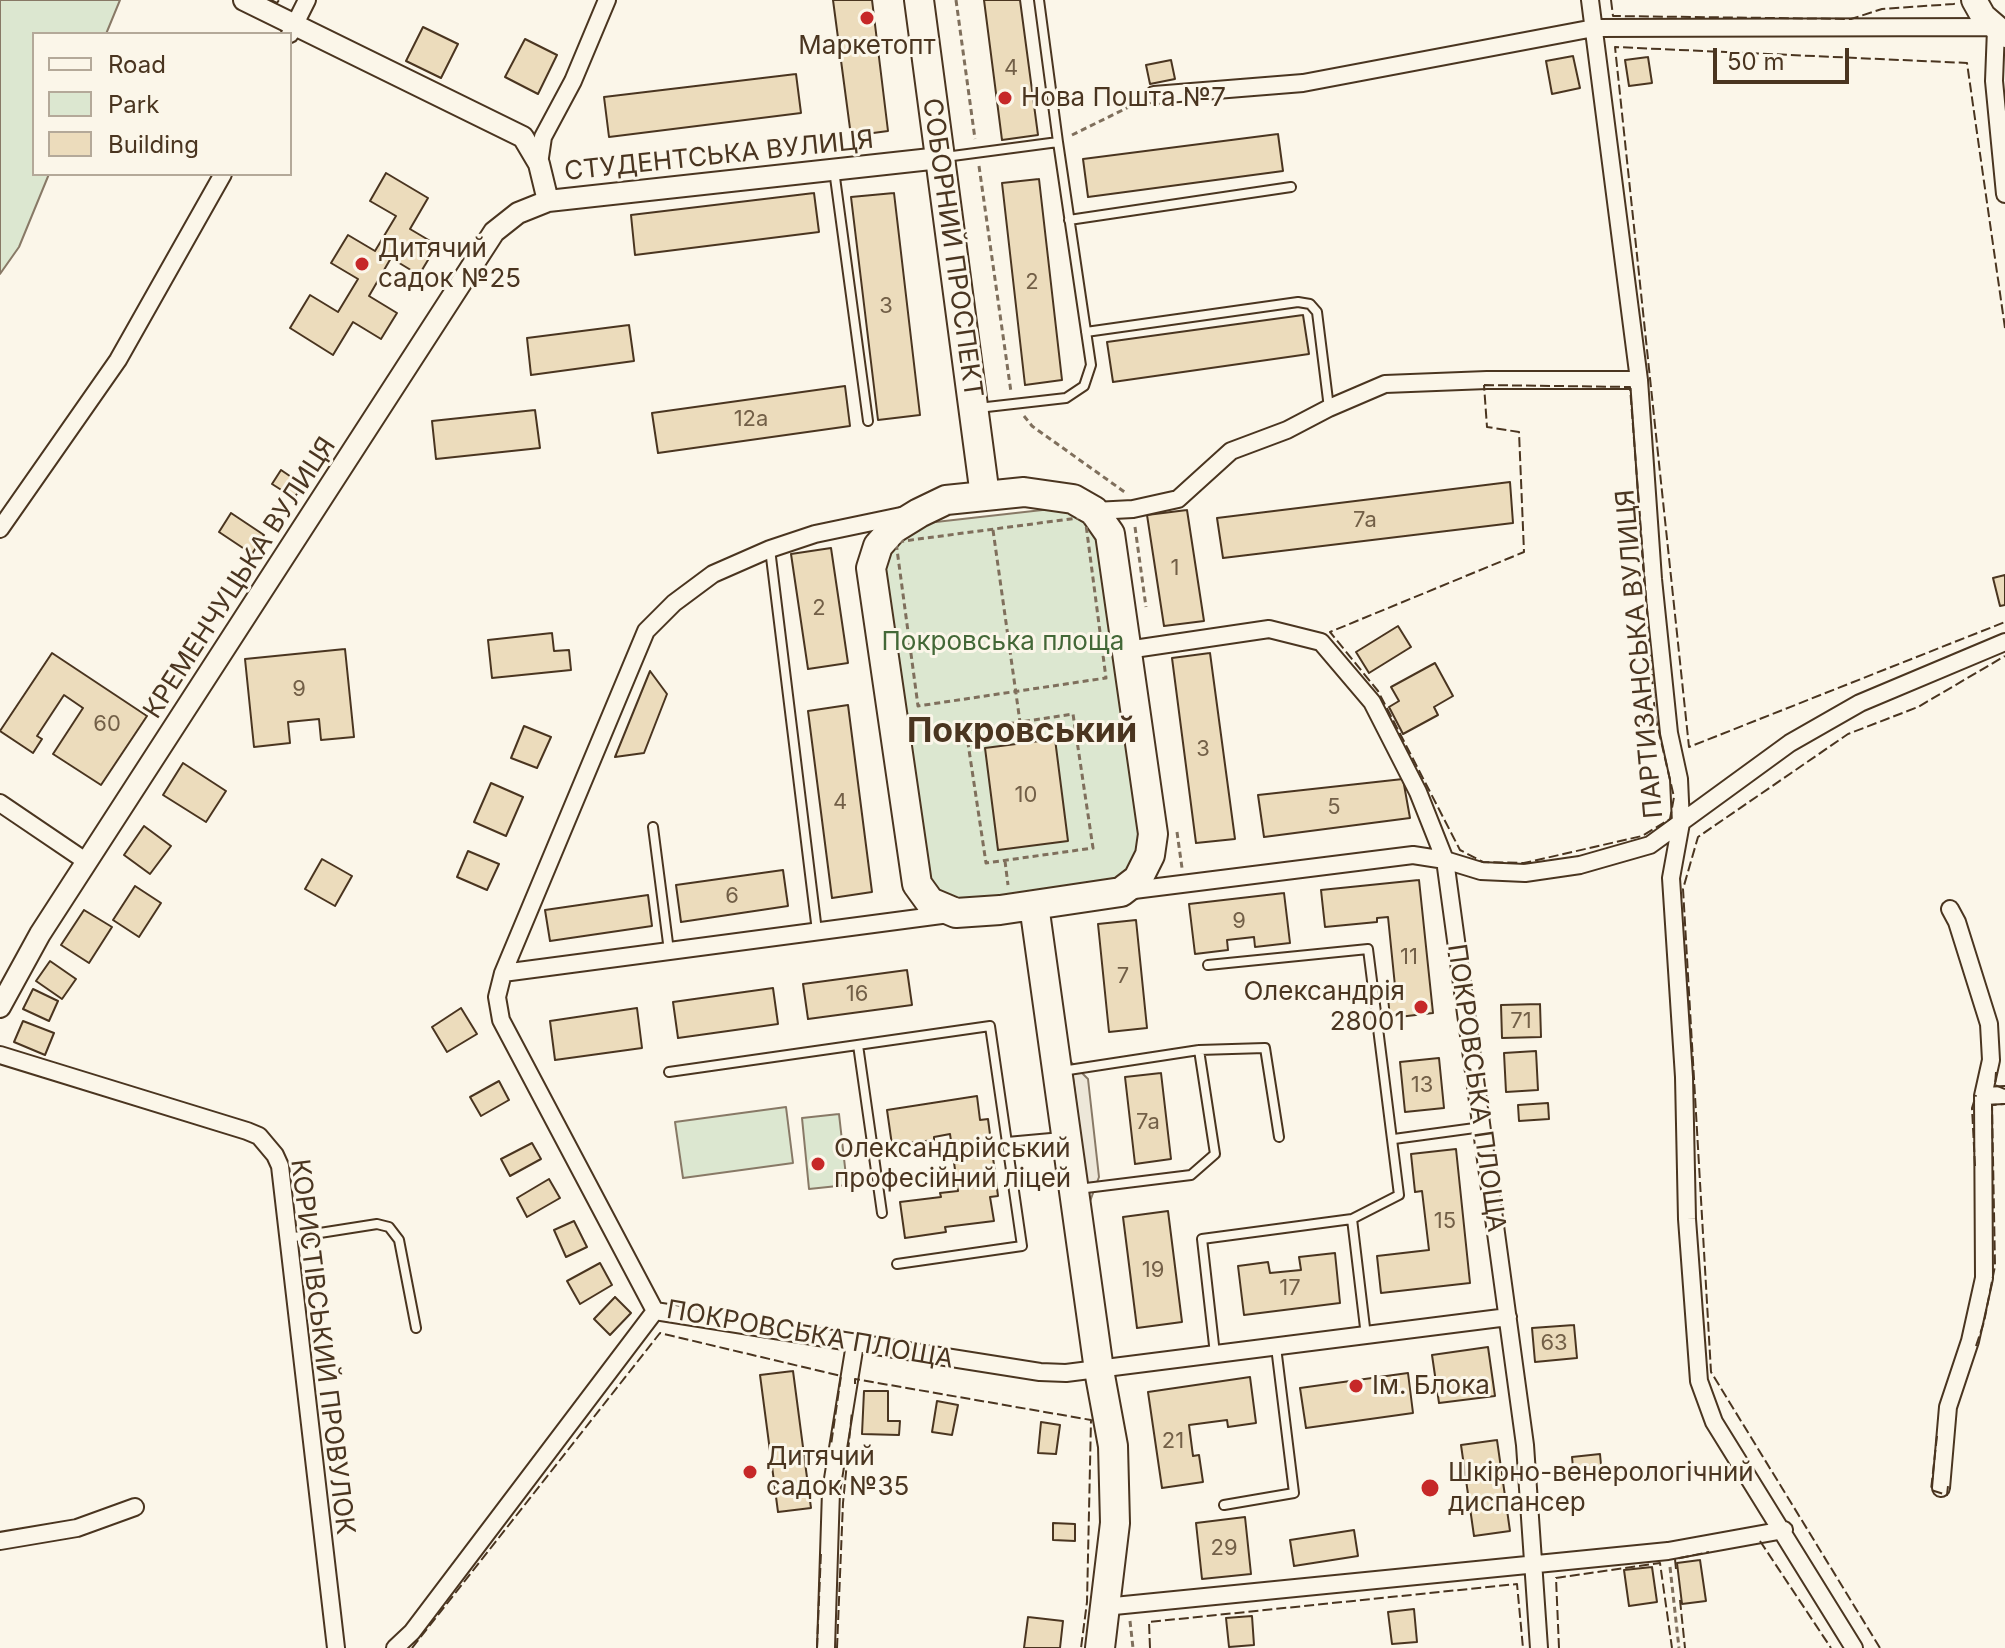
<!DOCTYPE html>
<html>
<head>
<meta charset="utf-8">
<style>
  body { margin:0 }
  #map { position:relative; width:2005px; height:1648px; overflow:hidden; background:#fbf6e9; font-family:Inter,sans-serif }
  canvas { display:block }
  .legend { position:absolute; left:32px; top:32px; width:260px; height:144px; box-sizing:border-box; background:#fbf6e9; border:2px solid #b4a999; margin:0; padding:10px 14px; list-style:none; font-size:24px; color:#4a3520 }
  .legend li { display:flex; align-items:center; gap:16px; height:40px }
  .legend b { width:40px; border:2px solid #b4a999 }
  .scale { position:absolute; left:1713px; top:48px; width:136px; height:36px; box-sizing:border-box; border:4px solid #4a3520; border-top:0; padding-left:10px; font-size:24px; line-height:28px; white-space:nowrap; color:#4a3520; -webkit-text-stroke:6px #fbf6e9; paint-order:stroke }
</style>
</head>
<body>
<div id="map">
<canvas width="2005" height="1648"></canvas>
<ul class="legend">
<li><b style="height:10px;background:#fbf6e9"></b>Road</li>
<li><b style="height:22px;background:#dce7d0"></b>Park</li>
<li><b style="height:22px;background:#ecdcbc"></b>Building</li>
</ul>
<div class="scale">50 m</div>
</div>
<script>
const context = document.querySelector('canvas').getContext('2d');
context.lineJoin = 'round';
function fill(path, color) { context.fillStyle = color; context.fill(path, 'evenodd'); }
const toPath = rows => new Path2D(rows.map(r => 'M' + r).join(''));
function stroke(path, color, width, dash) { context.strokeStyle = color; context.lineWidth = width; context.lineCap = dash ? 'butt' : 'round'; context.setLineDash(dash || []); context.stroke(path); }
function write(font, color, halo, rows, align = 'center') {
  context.font = font + ' Inter,sans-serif'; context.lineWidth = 6; context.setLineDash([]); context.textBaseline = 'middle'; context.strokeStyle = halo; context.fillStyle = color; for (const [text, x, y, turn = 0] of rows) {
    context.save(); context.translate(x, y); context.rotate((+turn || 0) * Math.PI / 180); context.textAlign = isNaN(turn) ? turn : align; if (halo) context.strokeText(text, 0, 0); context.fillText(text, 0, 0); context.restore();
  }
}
const green = toPath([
  [0,0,120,0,106,34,34,34,34,174,49,174,19,247,0,274,0,0],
  [1069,507,1091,517,1104,542,1144,834,1134,864,1112,885,964,905,939,891,923,870,878,571,894,539,918,524,1069,507],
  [786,1107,793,1163,683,1178,675,1122,786,1107],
  [839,1114,847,1185,809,1189,802,1118,839,1114]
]);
fill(green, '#dce7d0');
stroke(green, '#887966', 2);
const parking = toPath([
  [1071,1062,1088,1079,1099,1177,1089,1204,1071,1062]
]);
fill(parking, '#ede7d9');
stroke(parking, '#887966', 2);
const building = toPath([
  [833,0,872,0,888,131,851,136,833,0],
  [984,0,1020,0,1038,135,1002,140,984,0],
  [423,27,458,44,441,78,406,61,423,27],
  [525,39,557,55,538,94,505,77,525,39],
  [1573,56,1580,88,1552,94,1546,61,1573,56],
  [1648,57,1652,83,1629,86,1625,60,1648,57],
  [1171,60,1175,79,1150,84,1146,65,1171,60],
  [796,74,801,113,609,137,604,97,796,74],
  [1278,134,1283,171,1088,197,1083,159,1278,134],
  [386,173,428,198,410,229,437,245,419,275,391,258,369,296,397,313,381,339,353,322,333,355,290,328,310,295,338,312,358,279,331,263,348,235,375,251,396,216,370,201,386,173],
  [1039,179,1062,380,1025,385,1002,183,1039,179],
  [814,193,819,232,635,255,631,215,814,193],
  [894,193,920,415,878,420,851,197,894,193],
  [1303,315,1309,354,1113,382,1107,342,1303,315],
  [629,325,634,361,531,375,527,338,629,325],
  [845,386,850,426,658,453,652,413,845,386],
  [535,410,540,448,436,459,432,421,535,410],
  [281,470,303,485,294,498,272,484,281,470],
  [1510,482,1513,523,1223,558,1217,518,1510,482],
  [1187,510,1204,621,1164,626,1147,515,1187,510],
  [231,513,264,535,252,554,219,532,231,513],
  [831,548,848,663,808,669,791,554,831,548],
  [2005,575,2005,605,2000,606,1993,578,2005,575],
  [1398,626,1411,647,1369,673,1356,652,1398,626],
  [552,633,554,651,569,650,571,670,492,678,488,640,552,633],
  [345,649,354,737,321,740,319,719,288,722,290,743,254,747,245,659,345,649],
  [52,653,147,716,101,785,53,754,83,708,64,695,37,736,42,739,33,753,0,731,52,653],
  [1210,653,1235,839,1196,843,1172,658,1210,653],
  [1435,663,1453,696,1434,707,1438,715,1403,734,1389,707,1399,701,1391,687,1435,663],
  [650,671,667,694,644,753,615,757,650,671],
  [848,705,872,892,832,898,808,711,848,705],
  [524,726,551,737,537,768,511,758,524,726],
  [1055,739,1068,841,998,850,985,748,1055,739],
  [183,763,226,791,206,822,163,795,183,763],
  [1403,779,1410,818,1264,837,1258,795,1403,779],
  [491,783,523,797,506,836,474,822,491,783],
  [144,826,171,846,150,874,124,855,144,826],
  [468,851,499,864,487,890,457,877,468,851],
  [322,859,352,876,335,906,305,889,322,859],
  [783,870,788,906,681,922,676,885,783,870],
  [1419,880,1433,1013,1390,1018,1387,987,1395,986,1388,917,1377,918,1377,922,1325,927,1321,890,1419,880],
  [135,886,161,903,139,937,113,920,135,886],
  [1284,893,1290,943,1255,947,1254,937,1227,940,1228,950,1195,954,1189,904,1284,893],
  [648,895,652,926,550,941,545,910,648,895],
  [84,910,112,927,89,963,61,945,84,910],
  [1136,920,1147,1028,1109,1032,1098,924,1136,920],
  [50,961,76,979,62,999,36,981,50,961],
  [907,970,912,1005,808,1019,803,984,907,970],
  [773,988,778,1024,678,1038,673,1002,773,988],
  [33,989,58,1001,49,1021,23,1009,33,989],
  [1540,1004,1541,1037,1502,1038,1501,1005,1540,1004],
  [461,1008,477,1034,447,1052,432,1027,461,1008],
  [637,1008,642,1048,555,1060,550,1021,637,1008],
  [23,1021,54,1033,45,1055,14,1042,23,1021],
  [1536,1051,1538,1090,1506,1092,1504,1053,1536,1051],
  [1439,1058,1444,1108,1405,1112,1400,1062,1439,1058],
  [1161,1073,1171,1159,1135,1164,1125,1077,1161,1073],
  [499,1081,509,1100,481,1116,470,1097,499,1081],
  [977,1096,980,1120,988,1119,998,1196,990,1197,994,1221,945,1227,946,1232,905,1238,900,1202,941,1197,940,1193,958,1191,950,1134,934,1137,934,1140,892,1145,887,1110,977,1096],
  [1548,1103,1549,1119,1519,1121,1518,1105,1548,1103],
  [532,1143,541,1159,510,1176,501,1159,532,1143],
  [1456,1149,1470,1283,1381,1293,1377,1256,1429,1250,1422,1191,1415,1192,1411,1154,1456,1149],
  [549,1179,560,1198,527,1217,517,1198,549,1179],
  [1168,1211,1182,1322,1137,1328,1123,1217,1168,1211],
  [574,1221,587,1247,566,1257,554,1230,574,1221],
  [1335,1253,1340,1303,1244,1315,1238,1266,1268,1262,1270,1273,1301,1270,1299,1257,1335,1253],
  [600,1263,612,1285,580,1304,567,1281,600,1263],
  [615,1297,631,1313,610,1335,594,1319,615,1297],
  [1574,1325,1577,1358,1535,1362,1532,1328,1574,1325],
  [1488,1347,1495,1396,1439,1403,1432,1355,1488,1347],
  [793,1371,811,1508,778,1512,760,1375,793,1371],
  [1408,1373,1413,1413,1306,1428,1300,1388,1408,1373],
  [1250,1377,1256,1423,1228,1427,1227,1420,1189,1425,1193,1456,1199,1455,1203,1482,1162,1488,1148,1392,1250,1377],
  [864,1391,888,1391,888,1421,900,1421,899,1435,862,1434,864,1391],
  [937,1401,958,1405,952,1435,932,1432,937,1401],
  [1041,1422,1060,1425,1056,1454,1038,1453,1041,1422],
  [1497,1440,1510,1531,1474,1536,1461,1445,1497,1440],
  [1600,1454,1602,1476,1574,1478,1572,1457,1600,1454],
  [1245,1517,1251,1574,1202,1579,1196,1523,1245,1517],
  [1053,1523,1075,1524,1075,1541,1053,1540,1053,1523],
  [1354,1530,1358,1556,1294,1566,1290,1540,1354,1530],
  [1700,1560,1706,1601,1682,1604,1677,1563,1700,1560],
  [1652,1567,1657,1602,1629,1606,1624,1570,1652,1567],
  [1414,1609,1417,1642,1392,1644,1388,1612,1414,1609],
  [1252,1616,1254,1645,1229,1647,1226,1618,1252,1616],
  [1028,1617,1063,1621,1060,1648,1024,1648,1028,1617]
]);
fill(building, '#ecdcbc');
stroke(building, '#4a3520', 2);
const service = toPath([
  [945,157,1058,142,1039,0],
  [834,170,868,421],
  [1069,220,1291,187],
  [1086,332,1298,302,1310,304,1317,312,1329,408],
  [978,408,1066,398,1084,386,1091,365,1058,142],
  [770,549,817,931],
  [653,827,669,951],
  [1208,965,1368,949,1399,1195,1352,1219,1366,1336],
  [858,1045,882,1213],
  [1062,1071,1199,1050,1265,1048,1279,1137],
  [669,1072,990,1026,1022,1246,897,1264],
  [1394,1139,1482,1127],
  [1007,1142,1062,1137],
  [1078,1189,1191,1175,1215,1154,1199,1050],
  [288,1238,377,1224,389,1227,399,1240,416,1328],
  [1215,1354,1202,1239,1352,1219],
  [1224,1505,1294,1493,1276,1347]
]);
const minor = toPath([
  [1590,0,1639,380,1653,579,1669,733,1679,779,1681,823,1671,878,1684,1077,1687,1219,1699,1381,1714,1422,1854,1648],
  [1996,29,1994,81,2005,194],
  [290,34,307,0],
  [1154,95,1303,83,1594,28,2000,27],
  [539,164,543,137,573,81,607,0],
  [1094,511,1133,509,1178,499,1231,451,1287,430,1329,408,1385,384,1487,380,1639,380],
  [0,529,118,360,223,174],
  [1127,650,1269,629,1321,642,1372,702,1418,792,1445,860,1525,1445,1539,1648],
  [0,803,87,862],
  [1126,891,1413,855,1445,860,1481,871,1525,873,1580,865,1650,845,1790,743,1860,703,2005,642],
  [503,973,949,914],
  [0,1055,247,1131,259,1136,275,1155,280,1166,336,1648],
  [1983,1096,2005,1095],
  [655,1311,501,1020,497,997,503,973,646,631,674,603,713,574,770,549,815,534,901,516],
  [655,1311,1040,1372,1066,1373,1508,1317],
  [1941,1488,1948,1407,1970,1341,1984,1278,1983,1096,1991,1060,1989,1024,1957,922,1950,909],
  [0,1541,77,1528,135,1507],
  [1104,1607,1668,1551,1784,1530],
  [395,1648,412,1632,655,1311],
  [826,1648,831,1491,855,1344]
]);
const tertiary = toPath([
  [244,0,523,137,539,164,548,201,940,158],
  [0,1007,40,934,494,232,518,213,548,201]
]);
const secondary = toPath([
  [1974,0,1983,16,2005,35]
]);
const trunk = toPath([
  [919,0,985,496],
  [1024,492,1073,499,1094,511,1110,534,1153,834,1150,855,1138,879,1121,892,1000,910,956,913,930,902,917,884,871,568,878,546,893,529,919,513,946,500,1024,492],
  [1034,905,1099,1370,1113,1446,1115,1523,1100,1648]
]);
stroke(service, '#4a3520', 12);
stroke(minor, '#4a3520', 20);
stroke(tertiary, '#4a3520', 24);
stroke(secondary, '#4a3520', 28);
stroke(trunk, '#4a3520', 32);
stroke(toPath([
  [956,0,975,139],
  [1072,135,1141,101],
  [979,166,1011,392],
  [1024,416,1032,426,1126,493],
  [1085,517,1106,678,918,706,896,542,1085,517],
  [1135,527,1146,607],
  [993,530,1020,722,966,730,986,863,1093,848,1073,714,1020,722],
  [1177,832,1182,868],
  [1005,861,1008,885],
  [1670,1567,1679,1648],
  [1130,1621,1133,1648]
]), '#7f6f5c', 3, [6, 4]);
stroke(service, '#fbf6e9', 8);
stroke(minor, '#fbf6e9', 16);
stroke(tertiary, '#fbf6e9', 20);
stroke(secondary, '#fbf6e9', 24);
stroke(trunk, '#fbf6e9', 28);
stroke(toPath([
  [271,0,277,3,279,0],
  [1611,0,1613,16,1851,19,1882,9,1954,4,1953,0],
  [2005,328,1967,63,1615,47,1689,747,2005,622],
  [1484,385,1630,387,1655,715,1674,797,1670,819,1642,836,1524,863,1483,862,1460,850,1378,691,1330,632,1524,552,1519,432,1487,427,1484,385],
  [1996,1072,1995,1085,2005,1089],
  [1975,1166,1972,1108,1976,1095],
  [1976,1346,1984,1322,1995,1266,1992,1105,2005,1104],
  [855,1384,855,1379,1091,1420,1087,1602,1081,1648],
  [1937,1436,1931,1490,1947,1495,1948,1486],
  [1760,1541,1831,1648],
  [1676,1569,1675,1559,1709,1552],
  [1680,1600,1685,1648],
  [412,1648,660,1333,841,1376,831,1445],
  [817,1648,821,1552],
  [837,1648,843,1503,852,1411],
  [1150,1648,1149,1622,1517,1584,1523,1648],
  [1559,1648,1556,1578,1660,1563,1672,1648],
  [1880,1648,1711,1372,1683,889,1698,837,1848,734,1918,707,2005,656]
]), '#4a3520', 2, [10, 4]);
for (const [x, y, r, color] of [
  [867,18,8,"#c62828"],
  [1005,98,8,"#c62828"],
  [362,264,8,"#c62828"],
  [1421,1007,8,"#c62828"],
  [818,1164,8,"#c62828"],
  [1356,1386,8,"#c62828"],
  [750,1472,8,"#c62828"],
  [1430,1488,10,"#c62828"]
]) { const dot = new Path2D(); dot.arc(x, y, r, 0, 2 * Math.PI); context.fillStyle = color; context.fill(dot); stroke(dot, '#fbf6e9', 3); }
write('22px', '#725f47', null, [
  ["4",1011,68],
  ["2",1032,282],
  ["3",886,306],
  ["12а",751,419],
  ["7а",1365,520],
  ["1",1175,568],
  ["2",819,608],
  ["9",299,689],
  ["60",107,724],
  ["3",1203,749],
  ["10",1026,795],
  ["4",840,802],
  ["5",1334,807],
  ["6",732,896],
  ["9",1239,921],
  ["11",1409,957],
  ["7",1123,976],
  ["16",857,994],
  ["71",1521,1021],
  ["13",1422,1085],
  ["7а",1148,1122],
  ["15",1445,1221],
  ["19",1153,1270],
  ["17",1290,1288],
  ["63",1554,1343],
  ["21",1173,1441],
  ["29",1224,1548]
]);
write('26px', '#4a3520', '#fbf6e9', [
  ["Маркетопт",867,46,"center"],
  ["Нова Пошта №7",1021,98],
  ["Дитячий",378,249],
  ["садок №25",378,279],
  ["Олександрія",1405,992,"right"],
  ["28001",1405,1022,"right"],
  ["Олександрійський",834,1149],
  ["професійний ліцей",834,1179],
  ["Ім. Блока",1372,1386],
  ["Дитячий",766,1457],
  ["садок №35",766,1487],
  ["Шкірно-венерологічний",1448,1473],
  ["диспансер",1448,1503]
], 'left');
write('26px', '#4a3520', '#fbf6e9', [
  ["СТУДЕНТСЬКА ВУЛИЦЯ",719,156,-6],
  ["СОБОРНИЙ ПРОСПЕКТ",952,248,82],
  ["КРЕМЕНЧУЦЬКА ВУЛИЦЯ",240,578,-57],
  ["ПАРТИЗАНСЬКА ВУЛИЦЯ",1640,654,-95],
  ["ПОКРОВСЬКА ПЛОЩА",1476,1088,82],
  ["ПОКРОВСЬКА ПЛОЩА",810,1335,10],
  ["КОРИСТІВСЬКИЙ ПРОВУЛОК",322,1347,83]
]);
write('26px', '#436837', '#fbf6e9', [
  ["Покровська площа",1003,642]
]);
write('bold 34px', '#4a3520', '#fbf6e9', [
  ["Покровський",1022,732]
]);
</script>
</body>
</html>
